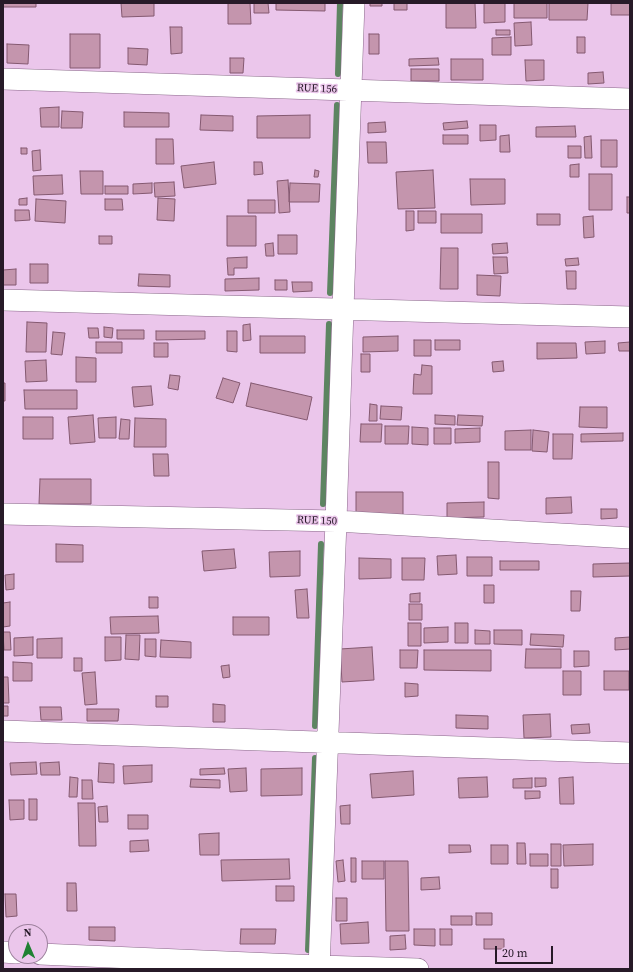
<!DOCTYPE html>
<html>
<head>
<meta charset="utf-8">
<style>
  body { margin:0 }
  #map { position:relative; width:633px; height:972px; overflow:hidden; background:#ebc6eb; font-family:"Source Serif 4",serif }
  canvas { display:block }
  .frame { position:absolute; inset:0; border:4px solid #271a28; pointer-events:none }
  .north { position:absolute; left:8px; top:924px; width:40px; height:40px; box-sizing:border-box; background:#ebc6eb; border:1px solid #9d819d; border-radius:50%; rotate:358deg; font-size:11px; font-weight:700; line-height:16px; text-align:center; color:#271a28 }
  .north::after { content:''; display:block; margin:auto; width:14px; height:18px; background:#208133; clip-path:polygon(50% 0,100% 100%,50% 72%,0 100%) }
  .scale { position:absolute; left:495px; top:946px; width:58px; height:18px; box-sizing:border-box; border:2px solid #271a28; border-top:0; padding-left:5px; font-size:12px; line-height:14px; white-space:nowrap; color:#271a28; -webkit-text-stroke:3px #ebc6eb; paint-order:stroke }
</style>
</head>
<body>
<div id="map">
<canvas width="633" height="972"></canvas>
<div class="frame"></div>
<div class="north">N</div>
<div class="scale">20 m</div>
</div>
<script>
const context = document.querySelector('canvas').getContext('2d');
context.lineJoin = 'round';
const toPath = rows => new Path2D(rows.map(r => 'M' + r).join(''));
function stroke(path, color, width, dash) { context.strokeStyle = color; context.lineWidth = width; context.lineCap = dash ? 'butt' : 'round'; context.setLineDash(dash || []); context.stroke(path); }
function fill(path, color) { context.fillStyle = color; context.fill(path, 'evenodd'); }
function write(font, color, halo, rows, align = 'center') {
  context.font = font + ' "Source Serif 4",serif'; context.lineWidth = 3; context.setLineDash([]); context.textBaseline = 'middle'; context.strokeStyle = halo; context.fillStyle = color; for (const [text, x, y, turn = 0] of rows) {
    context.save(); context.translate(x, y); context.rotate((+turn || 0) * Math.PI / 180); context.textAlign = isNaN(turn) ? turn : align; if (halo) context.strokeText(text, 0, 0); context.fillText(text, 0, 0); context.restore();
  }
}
stroke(toPath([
  [338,74,340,3],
  [330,293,337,105],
  [323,504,329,324],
  [315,726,321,544],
  [308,950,315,758]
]), '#5d8461', 6);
const building = toPath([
  [3,3,36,3,36,7,3,7,3,3],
  [121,3,154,3,154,16,122,17,121,3],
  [228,3,250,3,251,24,228,24,228,3],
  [254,3,268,3,269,13,254,13,254,3],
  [276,3,325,3,325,11,276,10,276,3],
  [370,3,382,3,382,6,370,6,370,3],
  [394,3,407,3,407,10,394,10,394,3],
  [446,3,475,3,476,28,446,28,446,3],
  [484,3,505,3,505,22,484,23,484,3],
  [514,3,547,3,547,18,514,18,514,3],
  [549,3,588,3,587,20,549,20,549,3],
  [611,3,630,3,630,15,611,15,611,3],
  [531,22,532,45,515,46,514,23,531,22],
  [170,27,182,27,182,53,171,54,170,27],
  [496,30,510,30,510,35,496,35,496,30],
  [70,34,100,34,100,68,70,68,70,34],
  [369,34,379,34,379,54,369,54,369,34],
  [511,37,511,55,492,55,492,38,511,37],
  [577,37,585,37,585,53,577,53,577,37],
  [7,44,29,45,28,64,7,63,7,44],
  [128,48,148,49,147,65,128,64,128,48],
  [230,58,244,58,243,73,230,73,230,58],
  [438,58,439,65,409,66,409,59,438,58],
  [451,59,483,59,483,80,451,80,451,59],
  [525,60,544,60,544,80,526,81,525,60],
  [411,69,439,69,439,81,411,81,411,69],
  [603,72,604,83,588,84,588,73,603,72],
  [59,107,59,127,41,127,40,108,59,107],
  [62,111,83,112,82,128,61,128,62,111],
  [124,112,169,113,169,127,124,127,124,112],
  [201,115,233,116,233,131,200,130,201,115],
  [310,115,310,138,257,138,257,116,310,115],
  [467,121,468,128,444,130,443,123,467,121],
  [385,122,386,132,368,133,368,123,385,122],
  [480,125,496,125,496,140,480,141,480,125],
  [575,126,576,137,536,137,536,127,575,126],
  [443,135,468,135,468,144,443,144,443,135],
  [509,135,510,152,500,152,500,136,509,135],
  [591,136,592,158,585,158,584,137,591,136],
  [156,139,173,139,174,164,156,164,156,139],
  [601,140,617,140,617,167,601,167,601,140],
  [367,142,386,142,387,163,368,163,367,142],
  [568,146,581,146,581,158,568,158,568,146],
  [21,148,27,148,27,154,21,154,21,148],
  [40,150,41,170,33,171,32,151,40,150],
  [214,162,216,184,184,188,181,166,214,162],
  [254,162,262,162,263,174,254,175,254,162],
  [579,164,579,177,570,177,570,165,579,164],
  [315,170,319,171,318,177,314,177,315,170],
  [433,170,435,208,398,209,396,172,433,170],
  [80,171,103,171,103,194,81,194,80,171],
  [589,174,612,174,612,210,589,210,589,174],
  [62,175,63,194,34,195,33,176,62,175],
  [470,179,505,179,505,204,471,205,470,179],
  [288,180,290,212,279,213,277,181,288,180],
  [174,182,175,196,155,197,154,183,174,182],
  [152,183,152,193,133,194,133,184,152,183],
  [290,183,320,184,319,202,289,202,290,183],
  [105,186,128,186,128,194,105,194,105,186],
  [627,197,630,197,630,213,627,213,627,197],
  [27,198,27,205,19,205,19,199,27,198],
  [158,198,175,199,174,221,157,220,158,198],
  [36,199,66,201,65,223,35,221,36,199],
  [105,199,122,199,123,210,105,210,105,199],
  [248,200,275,200,275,213,248,213,248,200],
  [15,210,29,210,30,220,15,221,15,210],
  [406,211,414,211,414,230,406,231,406,211],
  [418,211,436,211,436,223,418,223,418,211],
  [441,214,482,214,482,233,441,233,441,214],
  [537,214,560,214,560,225,537,225,537,214],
  [227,216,256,216,256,246,227,246,227,216],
  [593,216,594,237,584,238,583,217,593,216],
  [278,235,297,235,297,254,278,254,278,235],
  [99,236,112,236,112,244,99,244,99,236],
  [273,243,274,256,266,256,265,244,273,243],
  [507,243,508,253,493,254,492,244,507,243],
  [441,248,458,248,458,289,440,289,441,248],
  [247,257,247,268,234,268,234,275,228,275,227,258,247,257],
  [493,257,507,257,508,273,494,274,493,257],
  [578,258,579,265,566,266,565,259,578,258],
  [30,264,48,264,48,283,30,283,30,264],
  [16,269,16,285,3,285,3,270,16,269],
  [566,271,576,271,576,289,567,289,566,271],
  [139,274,170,275,170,287,138,286,139,274],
  [477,275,501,276,500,296,477,295,477,275],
  [259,278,259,290,225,291,225,279,259,278],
  [275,280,287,280,287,290,275,290,275,280],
  [292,282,312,282,312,291,293,292,292,282],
  [27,322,47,323,46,352,26,352,27,322],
  [250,324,251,340,243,341,243,325,250,324],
  [104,327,113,328,112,338,104,337,104,327],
  [88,328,98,328,99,338,89,338,88,328],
  [117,330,144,330,144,339,117,339,117,330],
  [156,331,205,331,205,339,156,340,156,331],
  [227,331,237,331,237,352,227,351,227,331],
  [53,332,65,333,62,355,51,354,53,332],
  [260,336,305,336,305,353,260,353,260,336],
  [398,336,398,351,363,352,363,337,398,336],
  [414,340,431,340,431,356,414,356,414,340],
  [435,340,460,340,460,350,435,350,435,340],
  [605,341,605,353,586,354,585,342,605,341],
  [96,342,122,342,122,353,96,353,96,342],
  [630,342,630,351,619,351,618,343,630,342],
  [154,343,168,343,168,357,154,357,154,343],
  [537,343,576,343,577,358,537,359,537,343],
  [361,354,370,354,370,372,361,372,361,354],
  [76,357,96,358,96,382,76,382,76,357],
  [46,360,47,381,26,382,25,361,46,360],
  [503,361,504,371,493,372,492,362,503,361],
  [422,365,432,366,432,394,413,394,414,374,421,375,422,365],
  [170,375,180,376,178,390,168,388,170,375],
  [223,378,240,383,233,403,216,398,223,378],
  [3,383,5,383,5,401,3,401,3,383],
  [251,383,312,397,307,420,246,406,251,383],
  [151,386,153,405,134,407,132,387,151,386],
  [24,390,77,390,77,409,25,409,24,390],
  [370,404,377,405,377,421,369,421,370,404],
  [381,406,402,407,401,420,380,419,381,406],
  [580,407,607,407,607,428,579,427,580,407],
  [93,415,95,442,70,444,68,417,93,415],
  [435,415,455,416,455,425,435,424,435,415],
  [458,415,483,416,482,426,457,425,458,415],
  [23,417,53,417,53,439,23,439,23,417],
  [116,417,116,438,99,438,98,418,116,417],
  [135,418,166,419,166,447,134,447,135,418],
  [121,419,130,420,129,439,119,439,121,419],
  [361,424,382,424,381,442,360,442,361,424],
  [385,426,409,426,408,444,385,444,385,426],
  [412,427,428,428,428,445,412,444,412,427],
  [434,428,451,428,451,444,434,444,434,428],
  [480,428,480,442,455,443,455,429,480,428],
  [531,430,531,450,505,450,505,431,531,430],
  [533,430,549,432,547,452,532,451,533,430],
  [623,433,623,441,581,442,581,434,623,433],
  [553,434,573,434,572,459,553,459,553,434],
  [153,454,168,454,169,476,154,476,153,454],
  [488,462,499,462,499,499,488,498,488,462],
  [40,479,91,479,91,504,39,504,40,479],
  [356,492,403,492,403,515,356,515,356,492],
  [571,497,572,513,546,514,546,498,571,497],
  [484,502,484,517,447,518,447,503,484,502],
  [601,509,617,509,617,518,601,519,601,509],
  [56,544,83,545,83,562,56,562,56,544],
  [234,549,236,568,204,571,202,551,234,549],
  [300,551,300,576,270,577,269,552,300,551],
  [456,555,457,574,438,575,437,556,456,555],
  [467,557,492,557,492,576,467,576,467,557],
  [359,558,391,559,391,578,359,579,359,558],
  [402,558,425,558,424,580,402,580,402,558],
  [500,561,539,561,539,570,500,570,500,561],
  [630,563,630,576,593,577,593,564,630,563],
  [14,574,14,589,6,590,5,575,14,574],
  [484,585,494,585,494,603,484,603,484,585],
  [307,589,309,618,297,618,295,590,307,589],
  [571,591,581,591,580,611,571,611,571,591],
  [420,593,420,602,410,602,410,594,420,593],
  [149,597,158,597,158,608,149,608,149,597],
  [10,602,10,626,3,627,3,603,10,602],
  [409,604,422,604,422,620,409,620,409,604],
  [158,616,159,633,111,634,110,617,158,616],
  [233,617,269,617,269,635,233,635,233,617],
  [408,623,421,623,421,646,408,646,408,623],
  [455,623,468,623,468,643,455,643,455,623],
  [448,627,448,642,424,643,424,628,448,627],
  [475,630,490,631,490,644,475,644,475,630],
  [494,630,522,630,522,645,494,644,494,630],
  [3,632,10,632,11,650,4,650,3,632],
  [531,634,564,635,563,647,530,645,531,634],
  [126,635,140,635,139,660,125,659,126,635],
  [33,637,33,655,14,656,14,638,33,637],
  [105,637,121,637,121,660,105,661,105,637],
  [630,637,630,649,615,650,615,638,630,637],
  [62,638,62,658,37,658,37,639,62,638],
  [145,639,156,639,156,657,145,656,145,639],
  [161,640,191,642,191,658,160,657,161,640],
  [372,647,374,680,342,682,340,649,372,647],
  [526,649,561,649,561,668,525,668,526,649],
  [400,650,418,650,417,668,400,668,400,650],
  [424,650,491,650,491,671,424,670,424,650],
  [574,651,589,651,589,666,574,667,574,651],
  [74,658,82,658,82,671,74,671,74,658],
  [13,662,32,663,32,681,13,681,13,662],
  [229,665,230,677,223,678,221,666,229,665],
  [563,671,581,671,581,695,563,695,563,671],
  [604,671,629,671,629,690,604,690,604,671],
  [95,672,97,704,85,705,82,673,95,672],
  [3,677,8,677,9,703,3,703,3,677],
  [405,683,418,684,418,696,405,697,405,683],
  [156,696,168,696,168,707,156,707,156,696],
  [213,704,225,705,225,722,213,722,213,704],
  [3,706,8,706,8,716,3,716,3,706],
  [40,707,61,707,62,720,41,720,40,707],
  [87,709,119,709,118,721,87,721,87,709],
  [550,714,551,737,524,738,523,715,550,714],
  [456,715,488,716,488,729,456,728,456,715],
  [589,724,590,733,572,734,571,725,589,724],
  [36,762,37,774,11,775,10,763,36,762],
  [59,762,60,775,41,775,40,763,59,762],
  [99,763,114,764,114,783,98,782,99,763],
  [152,765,152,782,124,784,123,766,152,765],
  [224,768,225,774,200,775,200,769,224,768],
  [246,768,247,791,230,792,228,769,246,768],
  [302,768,302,795,261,796,261,769,302,768],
  [413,771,414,795,372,798,370,774,413,771],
  [70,777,78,778,77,797,69,797,70,777],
  [487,777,488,797,459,798,458,778,487,777],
  [573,777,574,804,560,804,559,778,573,777],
  [532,778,532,788,513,788,513,779,532,778],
  [535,778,546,778,546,786,535,787,535,778],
  [191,779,220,780,220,788,190,787,191,779],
  [82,780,92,780,93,799,82,799,82,780],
  [525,791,540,791,540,798,525,799,525,791],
  [29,799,37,799,37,820,29,820,29,799],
  [9,800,24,800,24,819,10,820,9,800],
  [78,803,95,803,96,846,79,846,78,803],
  [350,805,350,824,341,824,340,806,350,805],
  [107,806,108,822,99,822,98,807,107,806],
  [128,815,148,815,148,829,128,829,128,815],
  [219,833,219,855,200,855,199,834,219,833],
  [148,840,149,851,130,852,130,841,148,840],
  [517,843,525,843,526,864,517,864,517,843],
  [551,844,561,844,561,866,551,866,551,844],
  [593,844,593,865,564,866,563,845,593,844],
  [449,845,470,845,471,852,449,853,449,845],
  [491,845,508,845,508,864,491,864,491,845],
  [530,854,548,854,548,866,530,866,530,854],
  [351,858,356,858,356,882,351,882,351,858],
  [289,859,290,879,222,881,221,860,289,859],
  [343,860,345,881,338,882,336,861,343,860],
  [362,861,384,861,384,879,362,879,362,861],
  [385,861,408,861,409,931,386,931,385,861],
  [551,869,558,869,558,888,551,888,551,869],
  [439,877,440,889,421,890,421,878,439,877],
  [67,883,76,883,77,911,67,911,67,883],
  [276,886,294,886,294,901,276,901,276,886],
  [5,894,16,894,17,916,6,917,5,894],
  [336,898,347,898,347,921,336,921,336,898],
  [476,913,492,913,492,925,476,925,476,913],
  [451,916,472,916,472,925,451,925,451,916],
  [368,922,369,943,341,944,340,924,368,922],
  [89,927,115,927,115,941,89,940,89,927],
  [241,929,276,929,275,944,240,944,241,929],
  [414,929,435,929,435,946,414,945,414,929],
  [440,929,452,929,452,945,440,945,440,929],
  [405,935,406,949,390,950,390,936,405,935],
  [484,939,504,939,504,949,484,949,484,939]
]);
fill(building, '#c495ad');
stroke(building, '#845970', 1);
const street = toPath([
  [3,79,630,99],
  [3,300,630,317],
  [3,514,336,521,630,538],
  [3,731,630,753],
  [3,952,16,953],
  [40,954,319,966,418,969],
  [319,969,336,521,343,309,354,3]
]);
stroke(street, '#896789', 22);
stroke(street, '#fff', 21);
write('11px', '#271a28', '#ebc6eb', [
  ["RUE 156",317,89,2],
  ["RUE 150",317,521,2]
]);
</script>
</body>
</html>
